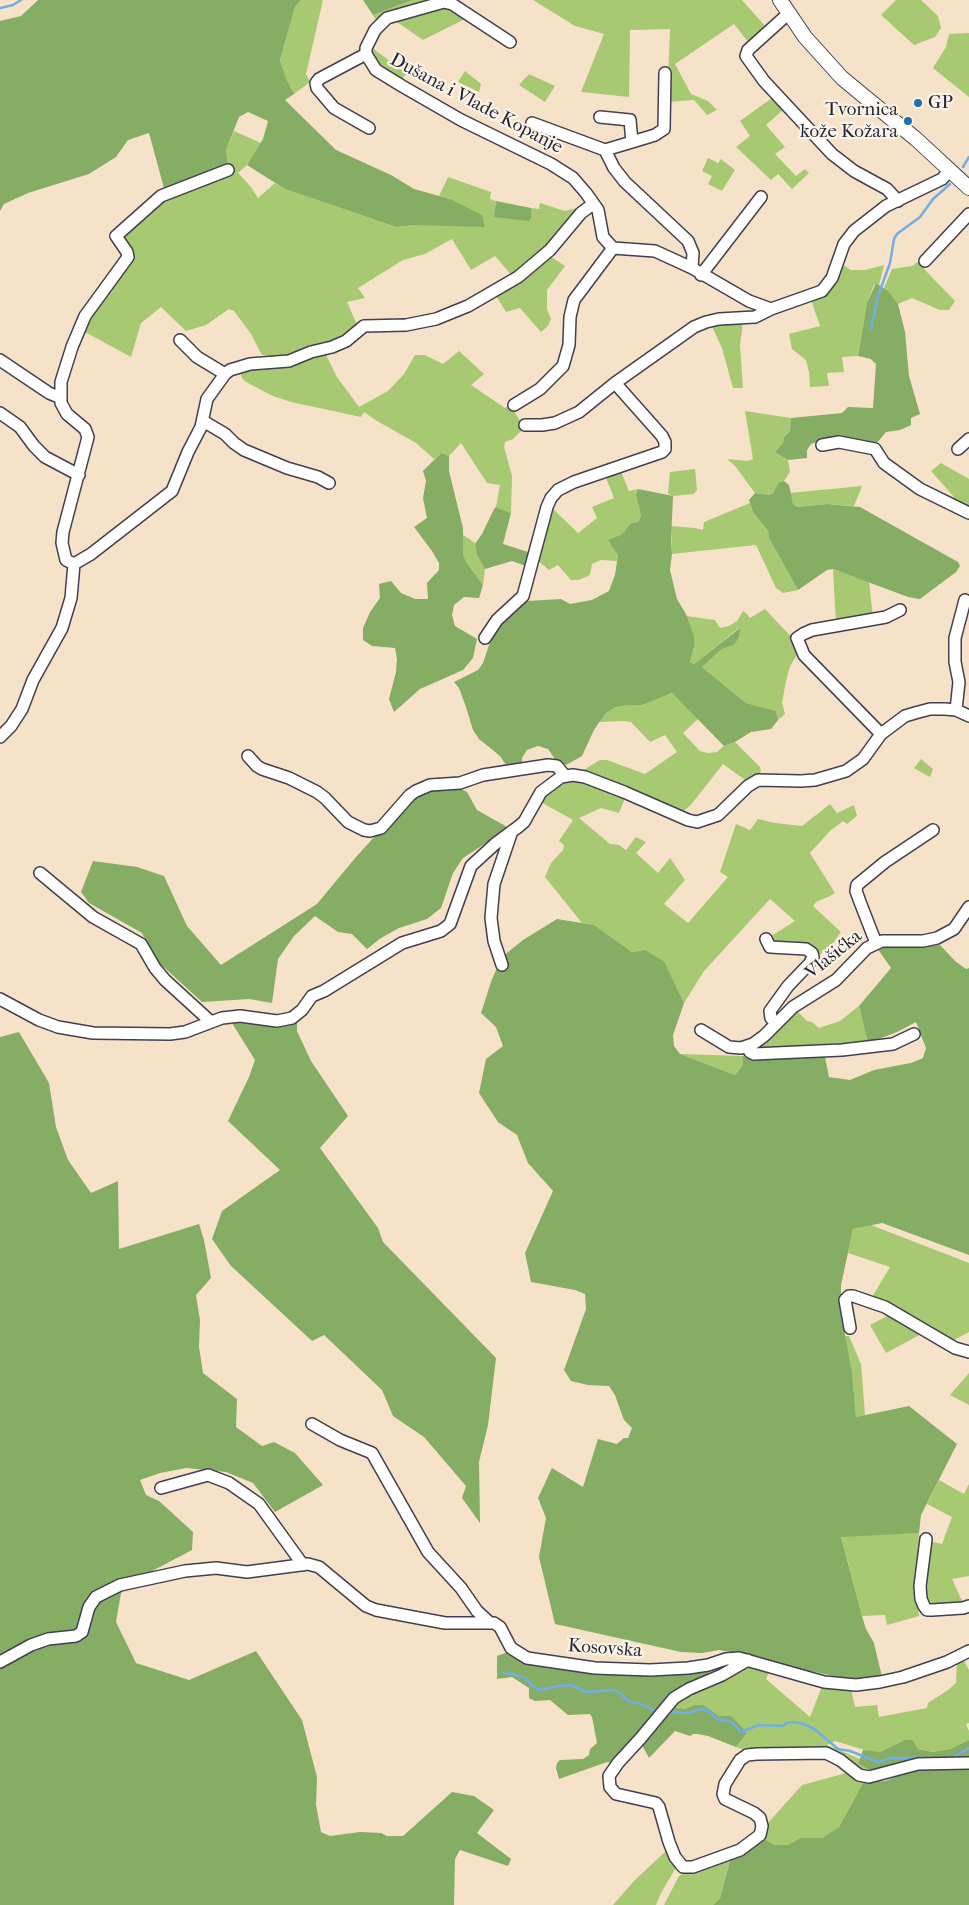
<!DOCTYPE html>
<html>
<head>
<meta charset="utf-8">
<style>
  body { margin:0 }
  canvas { display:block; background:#f6e2c9 }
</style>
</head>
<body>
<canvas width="969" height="1905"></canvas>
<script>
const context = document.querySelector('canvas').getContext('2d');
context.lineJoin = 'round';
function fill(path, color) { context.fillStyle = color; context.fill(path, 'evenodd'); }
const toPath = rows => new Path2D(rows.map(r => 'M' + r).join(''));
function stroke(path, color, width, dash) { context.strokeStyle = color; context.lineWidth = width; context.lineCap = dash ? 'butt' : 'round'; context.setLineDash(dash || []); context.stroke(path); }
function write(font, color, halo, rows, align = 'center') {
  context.font = font + ' "IM FELL French Canon",serif'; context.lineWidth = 4.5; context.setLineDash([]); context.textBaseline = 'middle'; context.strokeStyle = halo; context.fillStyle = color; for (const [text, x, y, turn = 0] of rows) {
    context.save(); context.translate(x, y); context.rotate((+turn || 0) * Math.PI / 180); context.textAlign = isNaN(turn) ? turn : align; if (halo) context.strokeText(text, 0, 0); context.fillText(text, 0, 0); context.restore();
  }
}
fill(toPath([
  [301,0,323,0,306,74,310,82,294,94,286,78,280,60,295,7],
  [412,0,437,0,385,15,376,20,373,15],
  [533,0,742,0,765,26,759,35,748,42,734,24,675,64,691,94,708,101,717,110,707,115,694,100,667,102,670,29,630,30,629,97,581,92,604,34,575,26],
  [896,0,921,0,938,16,941,28,935,37,914,45,881,15],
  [447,6,467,18,423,40,394,20],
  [969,33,969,97,933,68,946,47,949,34],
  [371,47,407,74,400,80,372,60],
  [465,71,481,84,479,92,458,82],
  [529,74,555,86,545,102,519,85],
  [772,98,775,98,784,109,766,125,785,147,775,154,796,176,805,169,809,173,792,189,778,174,771,180,736,147,750,136,740,121],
  [234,131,261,143,247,165,238,173,251,187,258,198,275,183,285,189,396,227,415,225,450,199,439,196,448,177,491,192,490,199,496,201,494,217,531,217,531,208,539,209,540,203,565,211,577,208,564,230,513,277,495,256,471,270,452,239,425,254,403,260,358,288,365,298,347,302,357,325,337,341,318,343,309,347,299,353,286,357,262,355,251,334,234,311,229,309,206,325,186,331,161,307,141,323,131,357,85,332,93,314,116,280,135,258,119,237,162,198,228,166,226,150],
  [708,158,718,163,721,159,735,170,722,191,708,184,712,176,702,171],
  [550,256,565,266,547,290,547,309,551,319,548,326,541,332,520,308,506,312,496,296],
  [919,261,926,263,924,269,955,301,949,310,940,310,912,298,898,304,884,288,892,269,912,266],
  [840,263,851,270,865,270,884,265,879,285,876,283,874,285,867,303,858,356,842,357,844,372,827,373,829,386,810,387,809,372,806,360,792,349,789,334,820,326,811,300],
  [743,322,740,345,743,388,733,388,722,348,711,324],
  [459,351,484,374,471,385,505,408,508,406,513,409,524,428,513,439,505,442,504,447,512,476,511,513,496,507,500,485,487,483,461,443,449,456,441,453,434,459,416,443,377,421,364,412,361,417,291,402,273,396,246,382,242,378,240,370,325,353,337,377,359,407,388,391,404,374,415,355,425,355,443,364],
  [745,411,791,418,790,431,784,437,783,443,776,452,788,460,790,472,784,481,779,482,773,493,768,495,755,493,735,466,727,459,747,461,753,459],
  [941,463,969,479,969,508,950,502,954,497,931,471],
  [620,469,629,491,638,489,636,495,641,516,638,522,631,523,621,535,617,561,601,560,592,564,590,575,579,580,571,580,558,565,549,570,538,561,550,506,578,533,597,518,592,507,614,498,605,475],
  [695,469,697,490,694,494,673,496,668,494,670,472],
  [862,486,854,506,827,504,797,507,793,504,790,493],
  [750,503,753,512,768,531,769,538,798,590,783,593,776,588,756,545,672,554,671,526,695,528,703,530,704,522],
  [463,535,475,543,477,555,485,569,483,585,466,562,463,554],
  [833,569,869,582,873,617,836,623],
  [765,609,796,642,797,655,790,666,786,681,782,703,785,714,778,720,776,711,746,703,702,667,722,649,734,645,739,628,694,664,690,662,694,647,694,636,687,616,715,620,720,628,729,626,737,621,743,611,745,612,750,618],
  [672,693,698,719,683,733,700,751,708,753,717,752,724,746,735,742,760,767,761,771,756,779,748,782,723,764,690,806,682,812,580,772,600,760,607,760,645,774,677,752,665,735,650,742,631,722,624,721,599,722,605,714,614,708,620,706,642,705],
  [921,759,933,769,930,777,914,768],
  [578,778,625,798,619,813,601,808,579,818,610,844,619,845,626,850,636,837,646,842,636,853,658,873,670,858,685,880,664,904,688,923,728,877,720,872,736,824,750,830,758,819,775,823,802,826,830,804,837,813,854,805,857,816,847,824,843,821,830,831,810,853,835,893,828,897,816,902,813,906,841,932,833,943,815,959,815,953,775,943,770,937,795,921,770,899,704,971,684,1003,664,961,645,950,632,952,594,925,582,923,545,877,551,863,563,850,564,845,559,841,573,820,539,801,562,781],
  [859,1006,868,1043,757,1049,797,1011,807,1021,812,1022,819,1028,840,1021],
  [680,1054,742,1056,743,1065,735,1075],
  [871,1225,969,1263,969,1332,952,1341,909,1314,872,1297,890,1267,848,1253,853,1229],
  [889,1315,923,1333,886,1353,870,1325],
  [845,1336,849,1336,861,1364,865,1415,856,1417,852,1372],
  [969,1373,969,1405,950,1395],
  [939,1480,964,1494,969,1484,969,1576,952,1579,964,1605,931,1605,928,1604,923,1586,928,1541,942,1544,952,1517,927,1504],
  [919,1533,916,1591,919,1616,887,1625,885,1615,862,1616,841,1536],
  [964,1661,969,1670,969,1723,966,1724,969,1731,969,1740,950,1749,933,1752,918,1749,913,1740,905,1740,880,1752,871,1752,835,1741,827,1745,860,1759,858,1764,868,1769,876,1769,866,1772,860,1770,830,1751,745,1750,736,1747,747,1733,727,1717,719,1716,704,1705,694,1705,685,1709,670,1709,679,1700,714,1685,734,1673,753,1665,770,1670,766,1679,810,1717,821,1689,851,1689,855,1707,877,1705,879,1717,927,1708,928,1703,948,1690,956,1683,957,1662],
  [850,1772,863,1783,839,1827,822,1838,800,1838,788,1845,775,1845,762,1838,767,1824,802,1785],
  [668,1849,677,1866,661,1893,656,1905,613,1905,634,1881],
  [730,1861,720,1898,713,1905,664,1905,679,1876,686,1872]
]), '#a7c972');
fill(toPath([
  [38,0,301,0,295,7,280,60,286,78,294,94,285,100,336,150,391,175,414,189,450,199,482,215,485,227,415,225,396,227,285,189,247,165,263,139,268,121,248,112,239,117,226,150,228,166,165,192,149,133,128,140,116,157,89,174,28,193,4,204,0,211,0,21,21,16],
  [363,0,412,0,373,15],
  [496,201,531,208,531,218,529,221,494,217],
  [876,283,888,291,898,304,905,332,909,376,920,414,911,418,911,425,900,430,886,432,877,443,846,440,820,441,811,444,807,450,807,458,788,460,775,452,783,443,784,437,790,431,791,418,842,413,848,407,873,408,876,364,871,359,858,356,867,303],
  [441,453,449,456,449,471,463,528,463,554,466,562,483,585,479,598,464,597,454,605,452,615,455,626,477,639,473,658,463,670,420,689,394,712,389,699,396,672,397,659,395,648,372,646,363,640,363,628,370,612,380,598,379,584,391,581,401,593,415,599,428,599,427,583,439,570,439,563,432,551,414,527,427,518,423,498,426,481,423,471],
  [784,481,789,485,793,504,797,507,827,504,860,507,958,562,960,566,956,572,920,599,908,597,833,569,827,570,798,590,769,538,768,531,753,512,749,500,755,493,769,495,773,493,779,482],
  [638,489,673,496,671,539,672,554,670,570,677,599,687,616,694,636,694,647,690,662,694,664,740,628,739,637,734,645,722,649,702,667,746,703,776,711,778,720,771,729,751,732,735,742,724,746,672,693,642,705,620,706,614,708,605,714,594,730,582,756,566,765,557,762,548,749,538,746,527,750,522,758,522,762,506,765,500,756,479,739,473,730,466,707,459,688,454,682,478,670,483,663,493,633,502,619,527,601,561,599,570,604,592,600,609,591,615,575,618,555,608,540,621,535,631,523,638,522,641,516,636,495],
  [496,507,511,513,503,544,531,553,526,566,512,561,485,569,477,555,475,544,482,534,494,509],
  [455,786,467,792,477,810,509,828,463,858,453,873,441,908,427,919,399,928,381,938,367,949,352,934,338,932,315,916,294,936,278,959,272,1003,249,999,202,1002,155,959,142,933,89,903,81,892,93,861,137,867,164,876,187,926,221,965,317,904,356,857,408,800,430,788],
  [557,919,594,925,632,952,645,950,664,961,684,1003,673,1035,674,1046,680,1054,735,1075,743,1065,742,1056,757,1060,825,1057,829,1077,850,1080,874,1070,911,1063,923,1058,926,1048,916,1022,897,1032,868,1043,859,1006,891,968,877,948,940,945,955,961,966,969,969,968,969,1255,882,1223,853,1229,841,1285,841,1313,852,1372,856,1417,909,1406,957,1444,921,1515,919,1533,841,1537,862,1616,866,1629,874,1643,882,1677,854,1679,834,1676,791,1667,760,1657,719,1650,702,1653,681,1652,555,1624,539,1557,546,1518,538,1498,552,1468,583,1487,598,1439,617,1444,624,1438,628,1438,632,1428,624,1420,615,1395,609,1386,588,1385,571,1381,564,1370,586,1309,585,1294,575,1290,531,1282,525,1253,553,1191,528,1163,517,1135,498,1122,479,1093,486,1059,503,1046,496,1027,481,1013,492,979,502,957,523,940],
  [297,1020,297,1031,311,1061,348,1116,320,1148,378,1228,383,1242,496,1358,488,1425,479,1462,480,1523,462,1498,466,1486,424,1437,393,1416,382,1390,324,1335,312,1341,231,1266,212,1239,222,1211,280,1170,228,1121,249,1077,255,1060,232,1023,288,1025],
  [19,1032,49,1083,56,1127,68,1160,91,1193,118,1181,119,1249,199,1224,204,1240,211,1278,196,1295,200,1320,199,1347,203,1373,237,1399,236,1427,262,1446,274,1442,295,1453,323,1485,275,1512,253,1483,226,1472,186,1468,160,1473,140,1480,146,1495,159,1501,193,1532,192,1550,135,1580,121,1593,116,1622,136,1663,189,1680,256,1651,302,1720,317,1777,316,1805,321,1832,330,1836,360,1832,381,1833,387,1836,403,1836,452,1792,474,1796,494,1810,477,1833,511,1859,508,1866,460,1850,455,1859,454,1905,0,1905,0,1037],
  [508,1652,556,1667,635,1675,692,1671,709,1672,709,1678,679,1690,613,1763,607,1762,559,1779,556,1768,557,1763,560,1760,583,1759,589,1755,590,1749,597,1743,592,1717,590,1714,568,1715,550,1700,535,1701,529,1698,529,1688,512,1677,497,1679,497,1656],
  [694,1705,704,1705,719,1716,731,1716,747,1733,736,1747,708,1736,698,1734,693,1734,690,1736,675,1731,649,1758,642,1745,670,1709,674,1708,685,1709],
  [905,1740,913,1740,918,1749,933,1752,950,1749,969,1740,969,1760,876,1769,868,1769,858,1764,863,1750,880,1752],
  [969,1769,969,1905,713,1905,720,1898,730,1861,762,1838,775,1845,788,1845,800,1838,822,1838,839,1827,863,1783,885,1781,914,1770]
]), '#85ad64');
stroke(toPath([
  [0,8,13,5,21,0],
  [963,167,969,157],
  [871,329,878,296,890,263,894,239,897,234,920,217,933,199,950,184],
  [503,1672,524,1677,534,1687,541,1690,558,1686,571,1685,586,1692,614,1690,621,1694,629,1702,639,1703,657,1712],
  [667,1712,687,1713,702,1709,709,1712,717,1719,732,1722,741,1732,759,1725,783,1726,786,1723,793,1722,800,1723,813,1728,838,1749,850,1751,878,1762,892,1758,933,1758],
  [950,1759,969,1748]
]), '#72aee4', 2.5);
const minor = toPath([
  [789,13,748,50,746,56,764,81,832,154,854,171,887,189,898,201],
  [510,42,452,4,444,2,387,18,375,30,366,48,366,54,376,70,402,86,461,120,551,164,573,178,586,193,598,210,603,237,613,248],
  [366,54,319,79,316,83,317,88,334,108,369,128],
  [600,117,630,120,632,142,605,150,614,168,625,182,688,241,693,253,692,268,749,301,771,309,822,291,832,278,844,244,854,231,886,206,942,179,950,170],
  [532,123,605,150],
  [632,142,655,135,664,129,665,73],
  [925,261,969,214],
  [701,275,761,197],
  [180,340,197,357,225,374,230,370,250,364,289,361,311,352,332,347,346,341,364,326,406,325,436,319,468,306,518,277,550,250,581,213,593,204],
  [0,360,49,393,61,398],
  [225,374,207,399,201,427,188,452,172,491,91,554,74,564,66,560,62,543,63,532,88,437,85,429,67,414,61,403,61,382,72,347,85,316,128,257,127,252,116,236,161,196,228,170],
  [514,405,540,389,563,366,569,345,570,317,574,300,613,248,655,251,692,268],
  [0,413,20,427,34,446,45,457,79,475],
  [203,421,225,434,234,443,244,450,287,468,318,477,329,483],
  [525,425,542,425,555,423,579,412,615,383,694,327,706,322,719,319,755,317,771,309],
  [822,445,839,442,875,449,884,463,920,489,969,513],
  [958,449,969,439],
  [485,638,497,620,523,596,547,507,551,498,558,490,574,482,662,452,665,449,665,442,662,436,615,383],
  [956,710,959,682,955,662,955,638,965,600],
  [881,734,804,655,797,638,803,634,812,630,886,617,900,610],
  [0,737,11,726,22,709,33,680,62,628,71,598,74,564],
  [248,756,257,766,262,769,289,778,317,792,325,798,348,822,364,830,370,831,381,828,410,795,416,791,430,785,460,783,483,775,548,765,557,766,565,776],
  [40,873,93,917,141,944,155,968,165,980,211,1022],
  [766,939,770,947,806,949,812,953,813,957,810,963,788,986,770,1011,771,1018,776,1024],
  [876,943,860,902,856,891,857,885,885,862,933,830],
  [502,965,494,941,491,918,494,884,512,831],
  [0,999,39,1020,58,1027,93,1033,170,1034,185,1032,222,1018,240,1016,277,1021,292,1018,302,1010,312,996,324,991,402,943,441,931,450,924,471,866,495,844,518,827,524,822,541,792,561,777,573,775,585,777,624,792,688,820,697,822,718,815,748,786,758,780,801,781,815,780,846,771,863,759,881,734,905,716,915,713,930,709,945,709,956,710,969,716],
  [701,1030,729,1047,741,1048,753,1044,764,1036,793,1007,836,980,867,948,882,941,923,941,937,938,954,929,969,907],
  [747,1046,750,1052,754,1054,842,1050,893,1044,914,1034],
  [850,1328,845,1300,849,1296,853,1296,885,1307,955,1348,969,1352],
  [312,1424,340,1440,372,1453,428,1552,461,1588,477,1611,489,1622],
  [161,1488,208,1475,229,1483,259,1504,303,1565],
  [926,1539,920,1586,921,1599,924,1606,927,1610,932,1610,963,1608,969,1606],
  [748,1660,722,1675,689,1689,674,1698,640,1739,618,1763,609,1776,610,1787,616,1794,656,1803,659,1807,669,1842,675,1857,683,1867,693,1867,740,1850,760,1835,762,1826,760,1818,754,1813,725,1799,723,1794,725,1784,740,1760,747,1755,757,1754,826,1753,840,1760,859,1775,869,1777,918,1764,969,1763],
  [0,1662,31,1645,48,1639,76,1636,82,1632,89,1607,96,1597,120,1585,185,1571,216,1568,247,1572,308,1564,319,1567,366,1606,376,1610,445,1623,494,1623,500,1627,511,1648,527,1658,595,1668,650,1670,688,1668,708,1665,726,1659,739,1658,824,1682,856,1685,880,1682,903,1677,947,1662,969,1651]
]);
const major = toPath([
  [780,0,805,37,842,78,916,139,969,188]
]);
stroke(minor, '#423f50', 14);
stroke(major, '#423f50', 16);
stroke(minor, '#fff', 11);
stroke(major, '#fff', 14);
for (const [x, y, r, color] of [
  [918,103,5,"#1f6fb2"],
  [908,121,5,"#1f6fb2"]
]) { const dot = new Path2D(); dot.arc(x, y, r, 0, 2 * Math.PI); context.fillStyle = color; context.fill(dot); stroke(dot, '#fcf5e5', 2); }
write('19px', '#22223b', '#fcf5e5', [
  ["GP",928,103],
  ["Tvornica",898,110,"right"],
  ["kože Kožara",898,132,"right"]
], 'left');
write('19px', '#22223b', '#fcf5e5', [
  ["Dušana i Vlade Kopanje",476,104,28],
  ["Vlašićka",834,955,-39],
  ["Kosovska",605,1649,4]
]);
</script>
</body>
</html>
